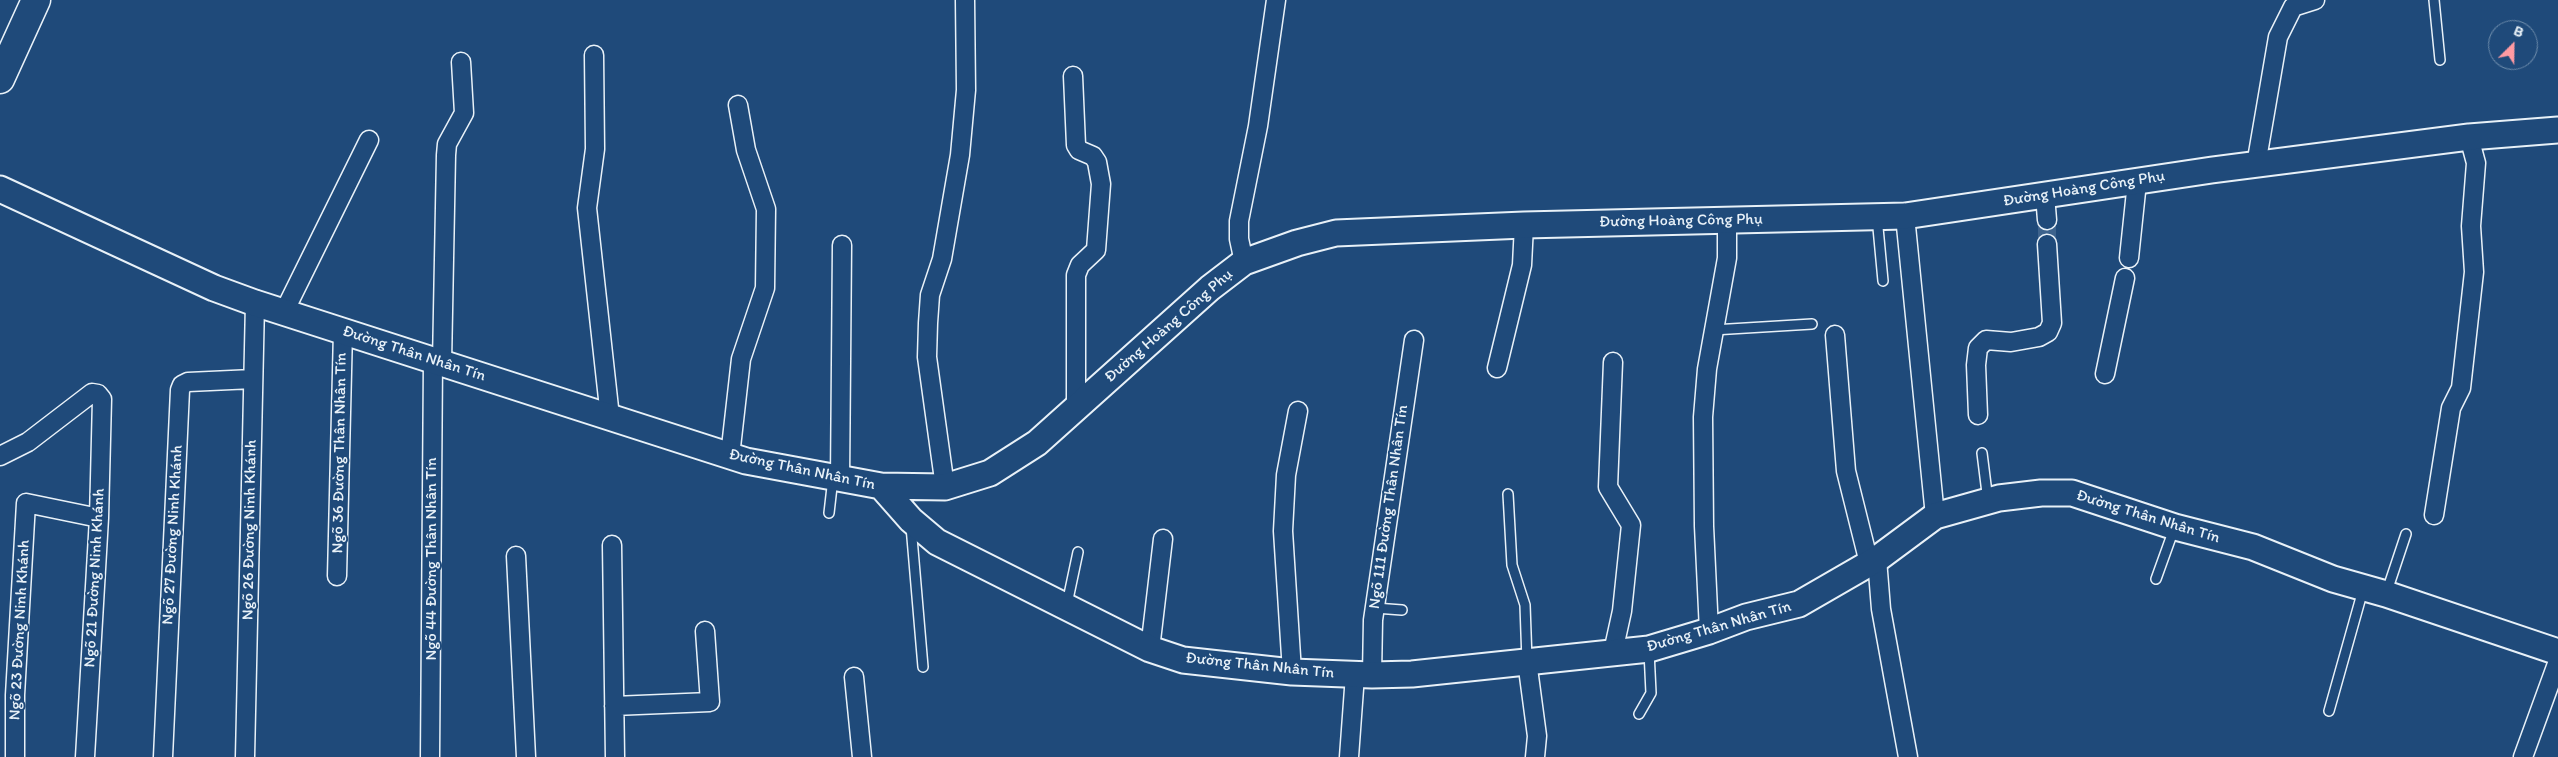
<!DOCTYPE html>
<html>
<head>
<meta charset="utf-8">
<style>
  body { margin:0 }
  #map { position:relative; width:2558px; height:757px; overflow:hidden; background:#1f4a7a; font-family:Itim,sans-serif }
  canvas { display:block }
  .north { position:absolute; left:2488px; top:20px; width:50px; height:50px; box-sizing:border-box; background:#1f4a7a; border:1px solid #6f8dac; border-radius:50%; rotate:23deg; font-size:14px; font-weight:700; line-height:20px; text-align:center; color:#e8f1f8 }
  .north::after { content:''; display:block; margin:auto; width:18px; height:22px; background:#ff9aa2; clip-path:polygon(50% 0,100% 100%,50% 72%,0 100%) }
</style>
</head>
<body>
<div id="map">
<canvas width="2558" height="757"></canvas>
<div class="north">B</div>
</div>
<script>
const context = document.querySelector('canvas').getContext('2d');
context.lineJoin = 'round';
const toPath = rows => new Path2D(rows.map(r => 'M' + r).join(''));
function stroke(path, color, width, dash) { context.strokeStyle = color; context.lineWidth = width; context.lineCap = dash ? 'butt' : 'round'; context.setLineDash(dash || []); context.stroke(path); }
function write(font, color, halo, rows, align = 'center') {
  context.font = font + ' Itim,sans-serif'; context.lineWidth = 4; context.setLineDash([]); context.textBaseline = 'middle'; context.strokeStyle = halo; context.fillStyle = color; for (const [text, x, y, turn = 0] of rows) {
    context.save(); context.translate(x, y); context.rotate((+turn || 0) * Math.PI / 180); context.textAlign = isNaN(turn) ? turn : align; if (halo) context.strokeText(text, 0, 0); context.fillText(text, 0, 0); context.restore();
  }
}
stroke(toPath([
  [2047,220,2047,244]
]), '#3d638d', 18, [18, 9]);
const lane = toPath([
  [2434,0,2440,60],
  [1877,217,1883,281],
  [1713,330,1812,324],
  [1982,453,1988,501],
  [1508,494,1512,565,1525,605,1527,661],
  [829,513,833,478],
  [911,526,923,667],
  [2156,579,2174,529],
  [2386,594,2406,534],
  [1067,604,1078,552],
  [1375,608,1402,610],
  [2329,711,2363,590],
  [1639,714,1651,693,1649,651]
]);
const street = toPath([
  [594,55,595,149,587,208,610,417],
  [1073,76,1076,145,1079,150,1093,156,1097,162,1101,184,1096,250,1080,265,1076,275,1076,408],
  [2256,165,2278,37,2293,7,2315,0],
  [2045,195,2047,220],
  [1905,216,1935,516],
  [2129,258,2137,182],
  [1244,262,1239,239,1239,221,1258,126,1276,0],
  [284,312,369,140],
  [1835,335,1846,471,1869,563],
  [1613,362,1608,487,1631,525,1622,611,1613,652],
  [442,363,446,155,447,144,464,113,461,62],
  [1497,368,1522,265,1524,225],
  [2105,374,2125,278],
  [1978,415,1976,365,1978,348,1986,340,2011,342,2039,337,2048,332,2052,323,2047,244],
  [0,456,28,442,92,393,98,394,102,399,99,518,85,757],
  [730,456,741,359,765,288,766,209,746,150,738,105],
  [840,480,842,245],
  [945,487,927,357,928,323,930,295,942,259,960,155,966,90,965,0],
  [2434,515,2451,408,2461,388,2474,272,2471,226,2476,163,2469,137],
  [612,545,615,757],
  [516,556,526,757],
  [1877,559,1881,609,1908,757],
  [337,576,343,331],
  [1709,631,1704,526,1703,417,1707,369,1727,258,1727,220],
  [1150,649,1163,539],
  [1527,661,1537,736,1535,757],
  [1292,672,1283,531,1286,475,1298,411],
  [1372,675,1373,620,1414,340],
  [854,677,862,757],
  [614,706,710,702,705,631],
  [15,757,15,695,26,503,99,518],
  [163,757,180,390,182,385,188,382,253,379],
  [245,757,255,303],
  [430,757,433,360],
  [1349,757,1355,675],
  [2523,757,2558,661]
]);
const secondary = toPath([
  [0,189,214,288,255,303,746,461,881,486,911,520,937,542,1150,649,1183,660,1292,672,1372,675,1412,674,1649,649,1709,631,1746,617,1799,604,1877,559,1935,516,1999,498,2041,493,2072,493,2175,527,2253,547,2333,579,2386,594,2558,652],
  [881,486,945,487,990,473,1037,443,1210,288,1244,262,1297,243,1336,233,1524,225,1905,216,2212,170,2469,137,2558,130]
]);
const primary = toPath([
  [0,79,36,0]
]);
stroke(lane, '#e8f1f8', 12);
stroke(street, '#e8f1f8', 21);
stroke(secondary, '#e8f1f8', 29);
stroke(primary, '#e8f1f8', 31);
stroke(lane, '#1f4a7a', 9);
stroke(street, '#1f4a7a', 18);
stroke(secondary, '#1f4a7a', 25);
stroke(primary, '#1f4a7a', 28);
write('16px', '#e8f1f8', '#1f4a7a', [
  ["Đường Hoàng Công Phụ",2084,189,-9],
  ["Đường Hoàng Công Phụ",1681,221,-1],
  ["Đường Hoàng Công Phụ",1169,326,-41],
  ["Đường Thân Nhân Tín",414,354,18],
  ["Ngõ 36 Đường Thân Nhân Tín",340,453,-89],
  ["Đường Thân Nhân Tín",802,470,12],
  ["Ngõ 111 Đường Thân Nhân Tín",1389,507,-82],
  ["Đường Thân Nhân Tín",2148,517,17],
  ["Ngõ 26 Đường Ninh Khánh",250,530,-89],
  ["Ngõ 27 Đường Ninh Khánh",173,535,-87],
  ["Ngõ 44 Đường Thân Nhân Tín",432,559,-90],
  ["Ngõ 21 Đường Ninh Khánh",95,578,-87],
  ["Đường Thân Nhân Tín",1719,627,-16],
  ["Ngõ 23 Đường Ninh Khánh",20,630,-87],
  ["Đường Thân Nhân Tín",1260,666,6]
]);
</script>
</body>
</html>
